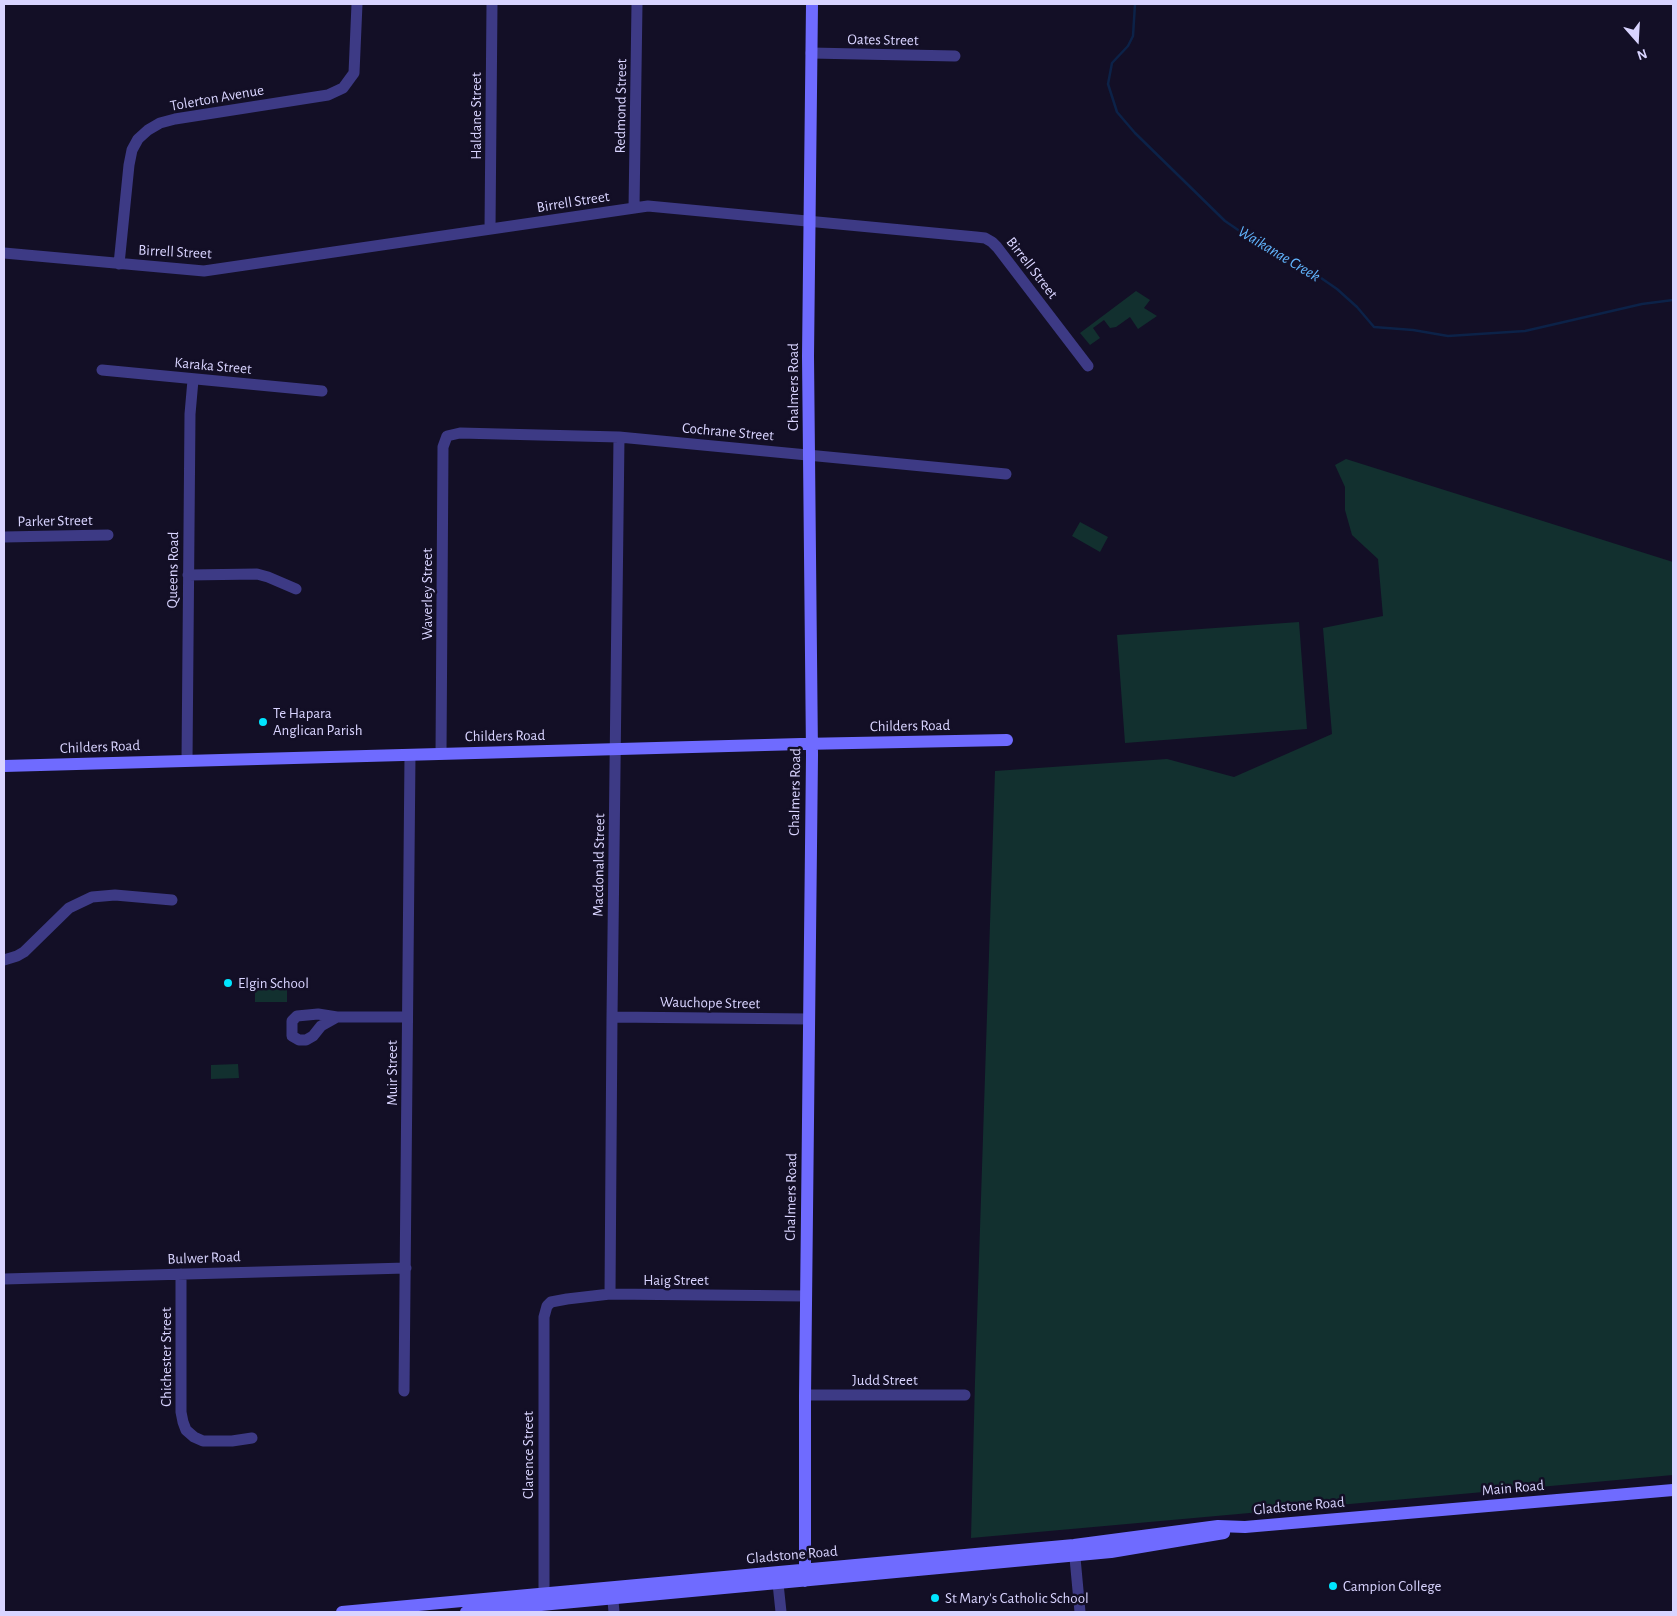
<!DOCTYPE html>
<html>
<head>
<meta charset="utf-8">
<style>
  body { margin:0 }
  #map { position:relative; width:1677px; height:1616px; overflow:hidden; background:#130f26; font-family:"Alegreya Sans",sans-serif }
  canvas { display:block }
  .frame { position:absolute; inset:0; border:5px solid #d9d4ff; pointer-events:none }
  .north { position:absolute; left:1612px; top:15px; width:50px; height:50px; -webkit-text-stroke:4px #130f26; paint-order:stroke; rotate:161deg; font-size:14px; font-weight:700; line-height:20px; text-align:center; color:#d9d4ff }
  .north::after { content:''; display:block; margin:auto; width:18px; height:22px; background:#d9d4ff; clip-path:polygon(50% 0,100% 100%,50% 72%,0 100%) }
</style>
</head>
<body>
<div id="map">
<canvas width="1677" height="1616"></canvas>
<div class="frame"></div>
<div class="north">N</div>
</div>
<script>
const context = document.querySelector('canvas').getContext('2d');
context.lineJoin = 'round';
function fill(path, color) { context.fillStyle = color; context.fill(path, 'evenodd'); }
const toPath = rows => new Path2D(rows.map(r => 'M' + r).join(''));
function stroke(path, color, width, dash) { context.strokeStyle = color; context.lineWidth = width; context.lineCap = dash ? 'butt' : 'round'; context.setLineDash(dash || []); context.stroke(path); }
function write(font, color, halo, rows, align = 'center') {
  context.font = font + ' "Alegreya Sans",sans-serif'; context.lineWidth = 5; context.setLineDash([]); context.textBaseline = 'middle'; context.strokeStyle = halo; context.fillStyle = color; for (const [text, x, y, turn = 0] of rows) {
    context.save(); context.translate(x, y); context.rotate((+turn || 0) * Math.PI / 180); context.textAlign = isNaN(turn) ? turn : align; if (halo) context.strokeText(text, 0, 0); context.fillText(text, 0, 0); context.restore();
  }
}
fill(toPath([
  [1136,291,1150,300,1144,308,1157,316,1138,329,1130,317,1116,327,1110,328,1104,320,1093,328,1100,338,1090,345,1080,333],
  [1346,459,1673,562,1673,1475,971,1538,975,1381,995,771,1167,759,1234,777,1332,734,1323,628,1383,616,1378,559,1352,535,1345,510,1345,487,1335,465],
  [1080,522,1108,537,1100,552,1072,536],
  [1299,622,1307,729,1125,743,1117,635],
  [255,986,287,986,287,1002,255,1002],
  [238,1064,239,1078,211,1079,211,1065]
]), '#12302f');
stroke(toPath([
  [1135,4,1133,36,1128,46,1112,63,1108,84,1117,112,1135,133,1225,221,1263,247,1292,258,1337,289,1357,307,1374,327,1413,330,1448,336,1525,331,1642,304,1673,300]
]), '#0c2248', 2.5);
stroke(toPath([
  [811,53,955,56],
  [634,208,637,4],
  [490,229,492,4],
  [4,253,204,271,648,206,976,237,985,238,992,242,997,247,1088,366],
  [119,264,129,165,132,150,138,139,148,130,160,123,175,119,328,95,343,88,354,73,357,4],
  [102,370,322,391],
  [4,537,108,535],
  [188,575,257,574,268,577,296,589],
  [441,754,443,447,447,436,460,433,619,437,1006,474],
  [187,761,190,414,193,380],
  [4,960,17,956,24,952,69,908,92,897,115,895,172,900],
  [337,1017,321,1026,313,1036,306,1040,299,1040,292,1036,292,1021,297,1016,318,1014,337,1017,407,1017],
  [612,1017,809,1019],
  [181,1274,181,1412,183,1422,186,1430,194,1437,203,1441,232,1441,252,1438],
  [4,1279,406,1268],
  [610,1294,612,1017,619,437],
  [404,1391,410,755],
  [805,1395,965,1395],
  [1074,1547,1080,1612],
  [777,1574,781,1612],
  [612,1590,614,1612],
  [544,1603,544,1317,547,1306,551,1302,567,1299,610,1294,806,1296]
]), '#3d3a85', 11);
stroke(toPath([
  [4,766,801,744,1007,740],
  [805,1581,805,1395,812,755,808,356,812,4],
  [342,1612,1074,1545,1218,1526,1245,1527,1673,1490],
  [466,1612,1111,1552,1224,1533]
]), '#6f6bff', 12);
for (const [x, y, r, color] of [
  [263,722,5,"#00e5ff"],
  [228,983,5,"#00e5ff"],
  [1333,1586,5,"#00e5ff"],
  [935,1598,5,"#00e5ff"]
]) { const dot = new Path2D(); dot.arc(x, y, r, 0, 2 * Math.PI); context.fillStyle = color; context.fill(dot); stroke(dot, '#130f26', 2); }
write('15px', '#d9d4ff', '#130f26', [
  ["Oates Street",883,40,1],
  ["Tolerton Avenue",217,98,-10],
  ["Redmond Street",621,106,-89],
  ["Haldane Street",476,116,-90],
  ["Birrell Street",573,202,-9],
  ["Birrell Street",175,252,3],
  ["Birrell Street",1032,268,52],
  ["Karaka Street",213,366,5],
  ["Chalmers Road",793,387,-90],
  ["Cochrane Street",728,432,5],
  ["Parker Street",55,521,-1],
  ["Queens Road",173,570,-89],
  ["Waverley Street",427,594,-90],
  ["Childers Road",910,726,-1],
  ["Childers Road",505,736,-1],
  ["Childers Road",100,747,-2],
  ["Chalmers Road",795,792,-89],
  ["Macdonald Street",599,865,-89],
  ["Wauchope Street",710,1003,1],
  ["Muir Street",392,1073,-90],
  ["Chalmers Road",791,1197,-89],
  ["Bulwer Road",204,1258,-2],
  ["Haig Street",676,1280],
  ["Chichester Street",166,1357,-90],
  ["Judd Street",885,1380],
  ["Clarence Street",528,1455,-90],
  ["Main Road",1513,1488,-5],
  ["Gladstone Road",1299,1506,-5],
  ["Gladstone Road",792,1555,-5]
]);
write('15px', '#d9d4ff', '#130f26', [
  ["Te Hapara",273,713],
  ["Anglican Parish",273,730],
  ["Elgin School",238,983],
  ["Campion College",1343,1586],
  ["St Mary's Catholic School",945,1598]
], 'left');
write('italic 16px', '#62b6ff', '#130f26', [
  ["Waikanae Creek",1279,254,31]
]);
</script>
</body>
</html>
